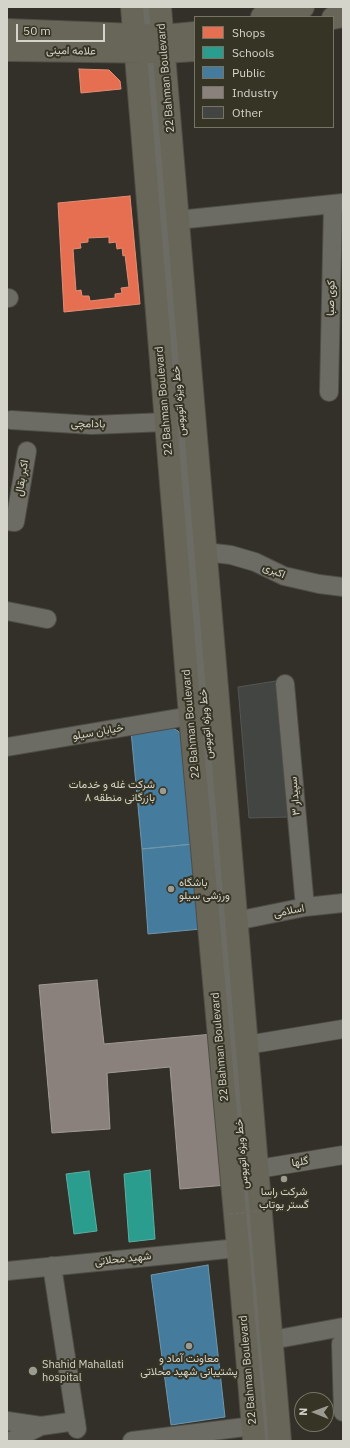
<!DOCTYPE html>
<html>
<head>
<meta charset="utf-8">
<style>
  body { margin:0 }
  #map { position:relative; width:350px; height:1448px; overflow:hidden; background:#323028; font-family:"IBM Plex Sans",sans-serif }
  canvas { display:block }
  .frame { position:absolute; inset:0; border:8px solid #d5d4ca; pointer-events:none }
  .legend { position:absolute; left:194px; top:16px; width:140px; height:112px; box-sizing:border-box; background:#363424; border:1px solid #767466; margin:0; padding:5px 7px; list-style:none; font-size:12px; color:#d5d4ca }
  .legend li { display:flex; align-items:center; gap:8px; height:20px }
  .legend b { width:20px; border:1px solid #767466 }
  .north { position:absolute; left:294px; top:1392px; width:40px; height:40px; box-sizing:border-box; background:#363424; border:1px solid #767466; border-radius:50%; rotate:271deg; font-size:11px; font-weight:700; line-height:16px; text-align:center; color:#d5d4ca }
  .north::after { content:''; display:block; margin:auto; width:14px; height:18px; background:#9c9b91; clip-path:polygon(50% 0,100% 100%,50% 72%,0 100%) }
  .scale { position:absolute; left:16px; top:24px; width:89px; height:18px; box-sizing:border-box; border:2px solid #d5d4ca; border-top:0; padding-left:5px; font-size:12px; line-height:14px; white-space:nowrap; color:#d5d4ca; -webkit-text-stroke:3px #363424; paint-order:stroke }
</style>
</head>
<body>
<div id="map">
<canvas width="350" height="1448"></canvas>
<div class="frame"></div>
<ul class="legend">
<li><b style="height:11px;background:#e76f51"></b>Shops</li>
<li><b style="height:11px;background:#2a9d8f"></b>Schools</li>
<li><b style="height:11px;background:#457b9d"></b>Public</li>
<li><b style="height:11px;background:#8a817c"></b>Industry</li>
<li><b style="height:11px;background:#434542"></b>Other</li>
</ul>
<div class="north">N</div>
<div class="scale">50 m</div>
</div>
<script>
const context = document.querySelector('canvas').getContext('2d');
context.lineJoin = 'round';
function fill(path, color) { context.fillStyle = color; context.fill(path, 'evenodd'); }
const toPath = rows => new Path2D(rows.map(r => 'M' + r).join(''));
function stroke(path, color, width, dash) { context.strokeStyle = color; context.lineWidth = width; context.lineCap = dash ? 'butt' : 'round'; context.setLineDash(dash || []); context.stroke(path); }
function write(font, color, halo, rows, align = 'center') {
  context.font = font + ' "IBM Plex Sans",Vazirmatn,sans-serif'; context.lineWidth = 4; context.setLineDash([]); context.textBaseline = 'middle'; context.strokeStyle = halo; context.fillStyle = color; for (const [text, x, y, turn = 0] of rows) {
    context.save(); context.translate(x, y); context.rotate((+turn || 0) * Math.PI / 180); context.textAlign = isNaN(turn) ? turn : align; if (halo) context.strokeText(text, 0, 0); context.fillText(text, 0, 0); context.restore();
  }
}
const shops = toPath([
  [79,69,109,70,120,81,121,89,81,93,79,69],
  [130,196,140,304,64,312,58,203,130,196],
  [109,237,109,243,116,242,117,249,122,248,123,256,125,255,129,287,121,288,122,293,115,294,115,298,90,301,89,296,82,296,81,290,76,291,73,249,81,248,80,243,88,242,88,238,109,237]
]);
fill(shops, '#e76f51');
stroke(shops, '#e28d75', 1);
const schools = toPath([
  [150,1170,155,1239,129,1242,124,1174,150,1170],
  [89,1171,97,1231,74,1234,66,1174,89,1171]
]);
fill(schools, '#2a9d8f');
stroke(schools, '#5daea1', 1);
const public = toPath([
  [171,727,178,731,184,738,193,844,142,849,131,731,171,727],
  [193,844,201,929,148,934,142,849,193,844],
  [208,1265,225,1417,171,1425,151,1275,208,1265]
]);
fill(public, '#457b9d');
stroke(public, '#7096aa', 1);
const industry = toPath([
  [97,980,104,1044,213,1034,227,1185,180,1189,170,1067,107,1073,110,1129,52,1133,39,985,97,980]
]);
fill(industry, '#8a817c');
stroke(industry, '#a09a93', 1);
const building = toPath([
  [276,681,289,817,249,818,238,687,276,681]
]);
fill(building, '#434542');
stroke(building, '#545654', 1);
const minor = toPath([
  [146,7,266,1441],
  [178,220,333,204],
  [7,298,9,298],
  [329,392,333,204,343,203],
  [11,420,92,425,166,422],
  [7,521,15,522,27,451],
  [206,552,231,555,255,562,284,576,319,584,343,587],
  [7,611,47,619],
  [285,684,305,907],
  [7,747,190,716,202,709],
  [236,921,305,907,343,903],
  [247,1045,343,1029],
  [258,1169,343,1155],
  [52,1266,77,1429],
  [7,1271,238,1248],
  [272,1340,343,1327],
  [343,1343,341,1344,343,1412],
  [7,1421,41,1426,76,1421],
  [11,1441,41,1426],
  [132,1441,253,1426]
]);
const major = toPath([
  [132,7,190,716,238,1248,254,1441],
  [160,7,280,1441],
  [262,17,303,7],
  [333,18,343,16],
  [7,30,163,36,195,33],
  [7,50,164,52,195,50]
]);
stroke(minor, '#4e4d46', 20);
stroke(major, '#4e4d46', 24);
stroke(minor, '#6c6b64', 18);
stroke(major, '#686658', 22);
stroke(toPath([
  [229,1214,270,1210]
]), '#6b6a64', 2, [4, 2]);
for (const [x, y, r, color] of [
  [163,791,4,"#9c9b91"],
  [171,889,4,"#9c9b91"],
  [284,1179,4,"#9c9b91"],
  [189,1346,4,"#9c9b91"],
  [33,1371,5,"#9c9b91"]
]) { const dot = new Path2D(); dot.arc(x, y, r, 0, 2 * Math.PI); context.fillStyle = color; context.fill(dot); stroke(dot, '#363424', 1.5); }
write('11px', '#d5d4ca', '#363424', [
  ["علامه امینی",71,51,1],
  ["22 Bahman Boulevard",166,78,-95],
  ["کوی صبا",331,298,-89],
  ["22 Bahman Boulevard",164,401,-95],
  ["خط ویژه اتوبوس",179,401,-95],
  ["بادامچی",88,424,1],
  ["اکبر بقال",22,478,-80],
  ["اکبری",274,571,23],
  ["22 Bahman Boulevard",191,724,-95],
  ["خط ویژه اتوبوس",206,724,-95],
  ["خیابان سیلو",98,732,-10],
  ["سپیدار ۳",295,796,-95],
  ["اسلامی",289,911,-11],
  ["22 Bahman Boulevard",220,1047,-95],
  ["خط ویژه اتوبوس",242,1154,-95],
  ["گلها",300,1162,-9],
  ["شهید محلاتی",123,1259,-6],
  ["22 Bahman Boulevard",248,1370,-95]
]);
write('11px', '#d5d4ca', '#363424', [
  ["شرکت غله و خدمات",155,785,"right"],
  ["بازرگانی منطقه ۸",155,798,"right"],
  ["باشگاه",179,883],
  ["ورزشی سیلو",179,896],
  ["شرکت راسا",284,1192,"center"],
  ["گستر یوتاب",284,1205,"center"],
  ["معاونت آماد و",189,1359,"center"],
  ["پشتیبانی شهید محلاتی",189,1372,"center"],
  ["Shahid Mahallati",42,1365],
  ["hospital",42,1378]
], 'left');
</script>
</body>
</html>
